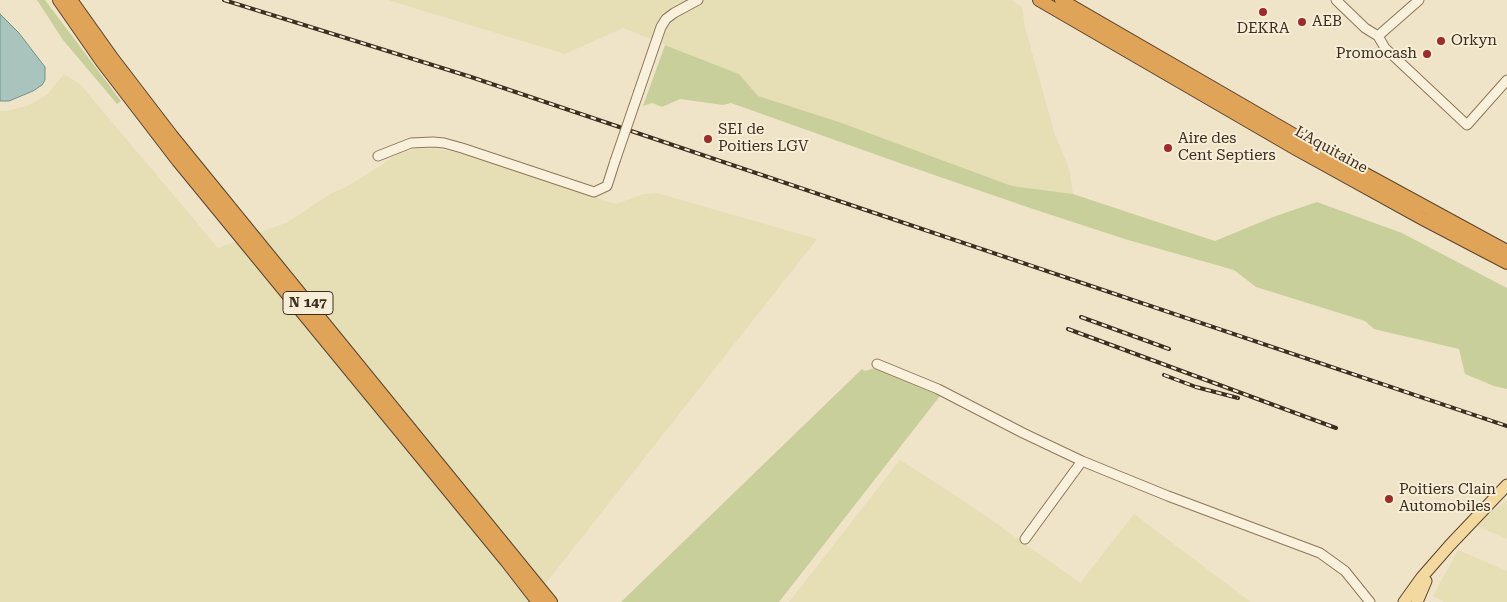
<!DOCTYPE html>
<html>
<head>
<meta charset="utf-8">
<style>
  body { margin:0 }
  canvas { display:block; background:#f0e4c8 }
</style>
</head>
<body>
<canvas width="1507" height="602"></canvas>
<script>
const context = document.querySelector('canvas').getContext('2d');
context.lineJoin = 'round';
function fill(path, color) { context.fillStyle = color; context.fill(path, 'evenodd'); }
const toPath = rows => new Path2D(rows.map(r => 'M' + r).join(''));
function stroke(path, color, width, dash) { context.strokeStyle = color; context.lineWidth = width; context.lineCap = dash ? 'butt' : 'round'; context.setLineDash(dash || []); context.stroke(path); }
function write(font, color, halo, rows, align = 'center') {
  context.font = font + ' "Roboto Serif",serif'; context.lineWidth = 4; context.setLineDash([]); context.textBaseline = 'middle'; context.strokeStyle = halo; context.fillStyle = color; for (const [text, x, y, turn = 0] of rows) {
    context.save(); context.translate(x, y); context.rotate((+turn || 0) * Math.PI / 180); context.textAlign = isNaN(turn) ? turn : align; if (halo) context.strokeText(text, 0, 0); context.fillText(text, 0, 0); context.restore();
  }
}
fill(toPath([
  [388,0,1011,0,1022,7,1025,27,1055,135,1069,168,1073,194,1012,186,839,122,758,96,739,74,623,28,565,54],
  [64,74,80,84,218,248,288,222,332,193,344,188,380,166,397,154,416,149,437,149,460,153,616,204,643,194,657,193,817,239,531,602,0,602,0,111,6,111,27,106,47,95,57,82],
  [900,460,973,507,1080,583,1134,514,1251,602,789,602],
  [1507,500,1507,539,1477,526,1487,515],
  [1458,550,1507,571,1507,602,1444,602,1433,596]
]), '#e6deb5');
fill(toPath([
  [37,0,45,0,121,101,117,104,63,40],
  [665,45,739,74,758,96,839,122,1012,186,1073,194,1215,241,1273,217,1317,202,1402,233,1507,288,1507,389,1494,386,1465,374,1459,349,1374,329,1365,321,1256,287,1234,270,1128,240,1036,210,908,166,731,103,723,105,680,99,662,107,652,103,643,106],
  [875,368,940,396,779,602,621,602,862,369,865,371]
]), '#c9cf9b');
const water = toPath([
  [0,14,19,33,45,67,45,80,42,85,33,91,9,101,0,101,0,14]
]);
fill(water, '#a9c4bc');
stroke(water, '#6f938a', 1);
const minor = toPath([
  [1336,0,1365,28,1378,36,1385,48,1467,125,1507,80],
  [1378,36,1419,0],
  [639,91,661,27,666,19,674,13,698,0],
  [378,156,411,143,433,142,444,143,462,148,594,192,607,186,615,161],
  [877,364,938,389,1023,433,1082,461,1168,496,1320,553,1345,571,1370,602],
  [1025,539,1082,461]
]);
const major = toPath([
  [1404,602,1422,577,1450,545,1507,485],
  [1417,602,1426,581]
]);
const highway = toPath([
  [59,0,102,62,178,161,507,562,538,602],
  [71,0,113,59,172,136,551,602],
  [1039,0,1296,149,1423,219,1507,263],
  [1061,0,1303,140,1507,251]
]);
stroke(minor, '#8d765c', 11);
stroke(major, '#5b4430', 13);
stroke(highway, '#5b4430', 14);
stroke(minor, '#faf1dc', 9);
stroke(major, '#f3d9a0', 11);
stroke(highway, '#e0a458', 12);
const rail = toPath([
  [224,0,471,77,1507,426],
  [1081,317,1169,349],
  [1068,329,1336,428],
  [1164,375,1196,387,1238,398]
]);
stroke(rail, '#3d2e20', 4);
stroke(rail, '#f7eed8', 2, [5.5]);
const minorBridge = toPath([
  [615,161,639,91]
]);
stroke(minorBridge, '#8d765c', 11, []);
stroke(minorBridge, '#faf1dc', 9);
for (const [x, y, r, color] of [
  [1263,12,5,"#9e2a2b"],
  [1302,22,5,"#9e2a2b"],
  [1441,41,5,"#9e2a2b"],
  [1427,54,5,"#9e2a2b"],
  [708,139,5,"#9e2a2b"],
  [1168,148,5,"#9e2a2b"],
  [1389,499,5,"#9e2a2b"]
]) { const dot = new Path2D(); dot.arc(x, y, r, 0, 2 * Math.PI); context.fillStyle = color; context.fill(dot); stroke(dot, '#f7eed8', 2); }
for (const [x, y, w] of [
  [308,303,50]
]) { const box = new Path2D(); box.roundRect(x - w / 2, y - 11.5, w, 23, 4); context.fillStyle = '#f7eed8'; context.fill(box); stroke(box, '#3d2e20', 1); }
write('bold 14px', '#3d2e20', null, [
  ["N 147",308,303]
]);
write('15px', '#3d2e20', '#f7eed8', [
  ["AEB",1312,22],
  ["DEKRA",1263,29,"center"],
  ["Orkyn",1451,41],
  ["Promocash",1417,54,"right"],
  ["SEI de",718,130],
  ["Poitiers LGV",718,147],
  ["Aire des",1178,139],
  ["Cent Septiers",1178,156],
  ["Poitiers Clain",1399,490],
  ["Automobiles",1399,507]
], 'left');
write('15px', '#3d2e20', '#f7eed8', [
  ["L'Aquitaine",1331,150,29]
]);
</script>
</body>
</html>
